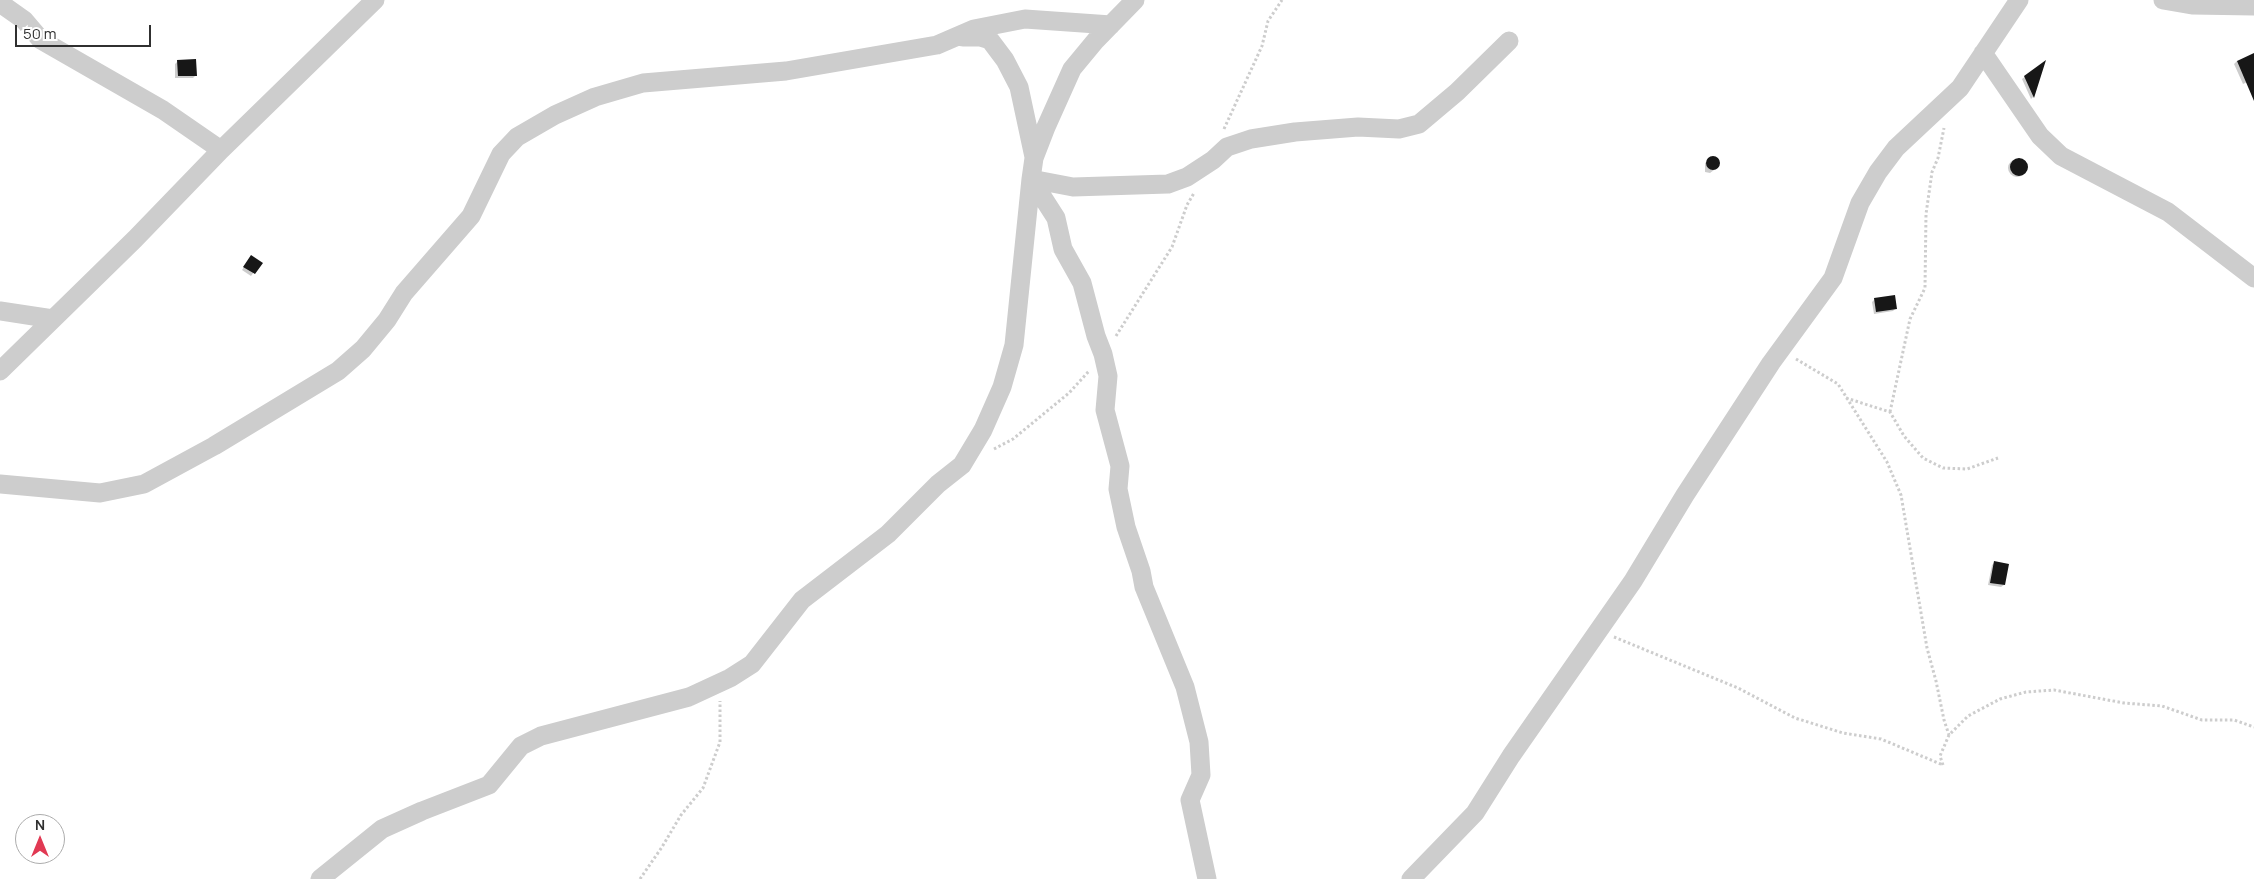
<!DOCTYPE html>
<html>
<head>
<meta charset="utf-8">
<style>
  body { margin:0 }
  #map { position:relative; width:2254px; height:879px; overflow:hidden; background:#fff; font-family:Manrope,sans-serif }
  canvas { display:block }
  .north { position:absolute; left:15px; top:814px; width:50px; height:50px; box-sizing:border-box; background:#fff; border:1px solid #acacac; border-radius:50%; rotate:0deg; font-size:14px; font-weight:700; line-height:20px; text-align:center; color:#303030 }
  .north::after { content:''; display:block; margin:auto; width:18px; height:22px; background:#e13953; clip-path:polygon(50% 0,100% 100%,50% 72%,0 100%) }
  .scale { position:absolute; left:15px; top:25px; width:136px; height:22px; box-sizing:border-box; border:2px solid #303030; border-top:0; padding-left:6px; font-size:15px; line-height:18px; white-space:nowrap; color:#303030; -webkit-text-stroke:4px #fff; paint-order:stroke }
</style>
</head>
<body>
<div id="map">
<canvas width="2254" height="879"></canvas>
<div class="north">N</div>
<div class="scale">50 m</div>
</div>
<script>
const context = document.querySelector('canvas').getContext('2d');
context.lineJoin = 'round';
function fill(path, color) { context.fillStyle = color; context.fill(path, 'evenodd'); }
const toPath = rows => new Path2D(rows.map(r => 'M' + r).join(''));
function stroke(path, color, width, dash) { context.strokeStyle = color; context.lineWidth = width; context.lineCap = dash ? 'butt' : 'round'; context.setLineDash(dash || []); context.stroke(path); }
fill(toPath([
  [2254,60,2254,79,2243,84,2234,64,2237,61],
  [178,61,196,75,193,78,175,78,175,64],
  [2044,63,2033,97,2031,99,2022,79],
  [1712,158,1718,158,1718,167,1710,173,1705,172,1705,163],
  '2008 168a9 9 0 1 1 18 0a9 9 0 1 1-18 0Z',
  [249,259,261,263,251,276,242,270],
  [1875,299,1895,309,1893,311,1874,314,1872,302],
  [1995,562,2004,585,2001,587,1988,585,1992,565]
]), '#0003');
fill(toPath([
  [2254,53,2254,101,2237,61],
  [196,59,197,76,178,76,177,60],
  [2046,60,2034,98,2024,76],
  '1706 163a7 7 0 1 1 14 0a7 7 0 1 1-14 0Z',
  '2010 167a9 9 0 1 1 18 0a9 9 0 1 1-18 0Z',
  [251,255,263,263,255,274,243,267],
  [1895,295,1897,309,1876,312,1874,298],
  [1994,561,2009,564,2005,585,1990,583]
]), '#171717');
stroke(toPath([
  [1224,129,1262,46,1268,21,1282,0],
  [1116,336,1172,247,1187,205,1194,193],
  [1796,359,1838,384,1887,462,1901,495,1927,648,1936,681,1944,720,1949,735],
  [1846,398,1890,412,1904,436,1923,458,1943,468,1967,469,1998,458],
  [1890,412,1910,319,1925,288,1926,214,1932,172,1938,158,1944,128],
  [994,449,1013,439,1069,393,1089,371],
  [1614,637,1738,688,1795,718,1843,733,1881,739,1943,765],
  [1943,765,1940,756,1949,735,1968,716,2000,699,2026,692,2054,690,2124,703,2162,706,2202,720,2234,720,2254,727],
  [640,879,662,847,681,815,703,788,720,742,720,701]
]), '#cdcdcd', 3, [2.5, 2.5]);
stroke(toPath([
  [2163,0,2192,5,2254,6],
  [0,3,24,20,41,40,163,110,221,150],
  [963,37,980,37,990,40,1005,60,1019,87,1034,157],
  [1983,53,2040,136,2061,156,2168,212,2254,278],
  [0,311,53,319],
  [0,371,135,239,221,150,375,0],
  [0,484,100,493,144,484,214,446,338,371,363,349,387,320,404,293,471,216,501,154,517,137,555,115,595,97,643,83,786,71,937,45,974,29,1025,19,1111,25],
  [320,879,382,829,422,811,489,785,521,746,541,736,689,697,730,678,752,664,802,600,888,534,938,484,962,465,983,430,1002,387,1014,345,1031,179,1034,158,1046,127,1072,69,1096,40,1135,0],
  [1207,879,1190,800,1201,775,1199,742,1185,687,1144,587,1141,571,1126,527,1118,489,1120,466,1105,410,1108,376,1103,354,1096,336,1082,283,1063,249,1056,218,1031,179,1073,187,1168,184,1187,177,1213,160,1227,147,1251,139,1295,132,1358,127,1399,129,1419,124,1457,92,1509,41],
  [1411,879,1475,813,1511,756,1633,581,1685,495,1771,363,1833,278,1860,203,1878,172,1896,148,1960,88,2019,0]
]), '#cdcdcd', 19);
</script>
</body>
</html>
